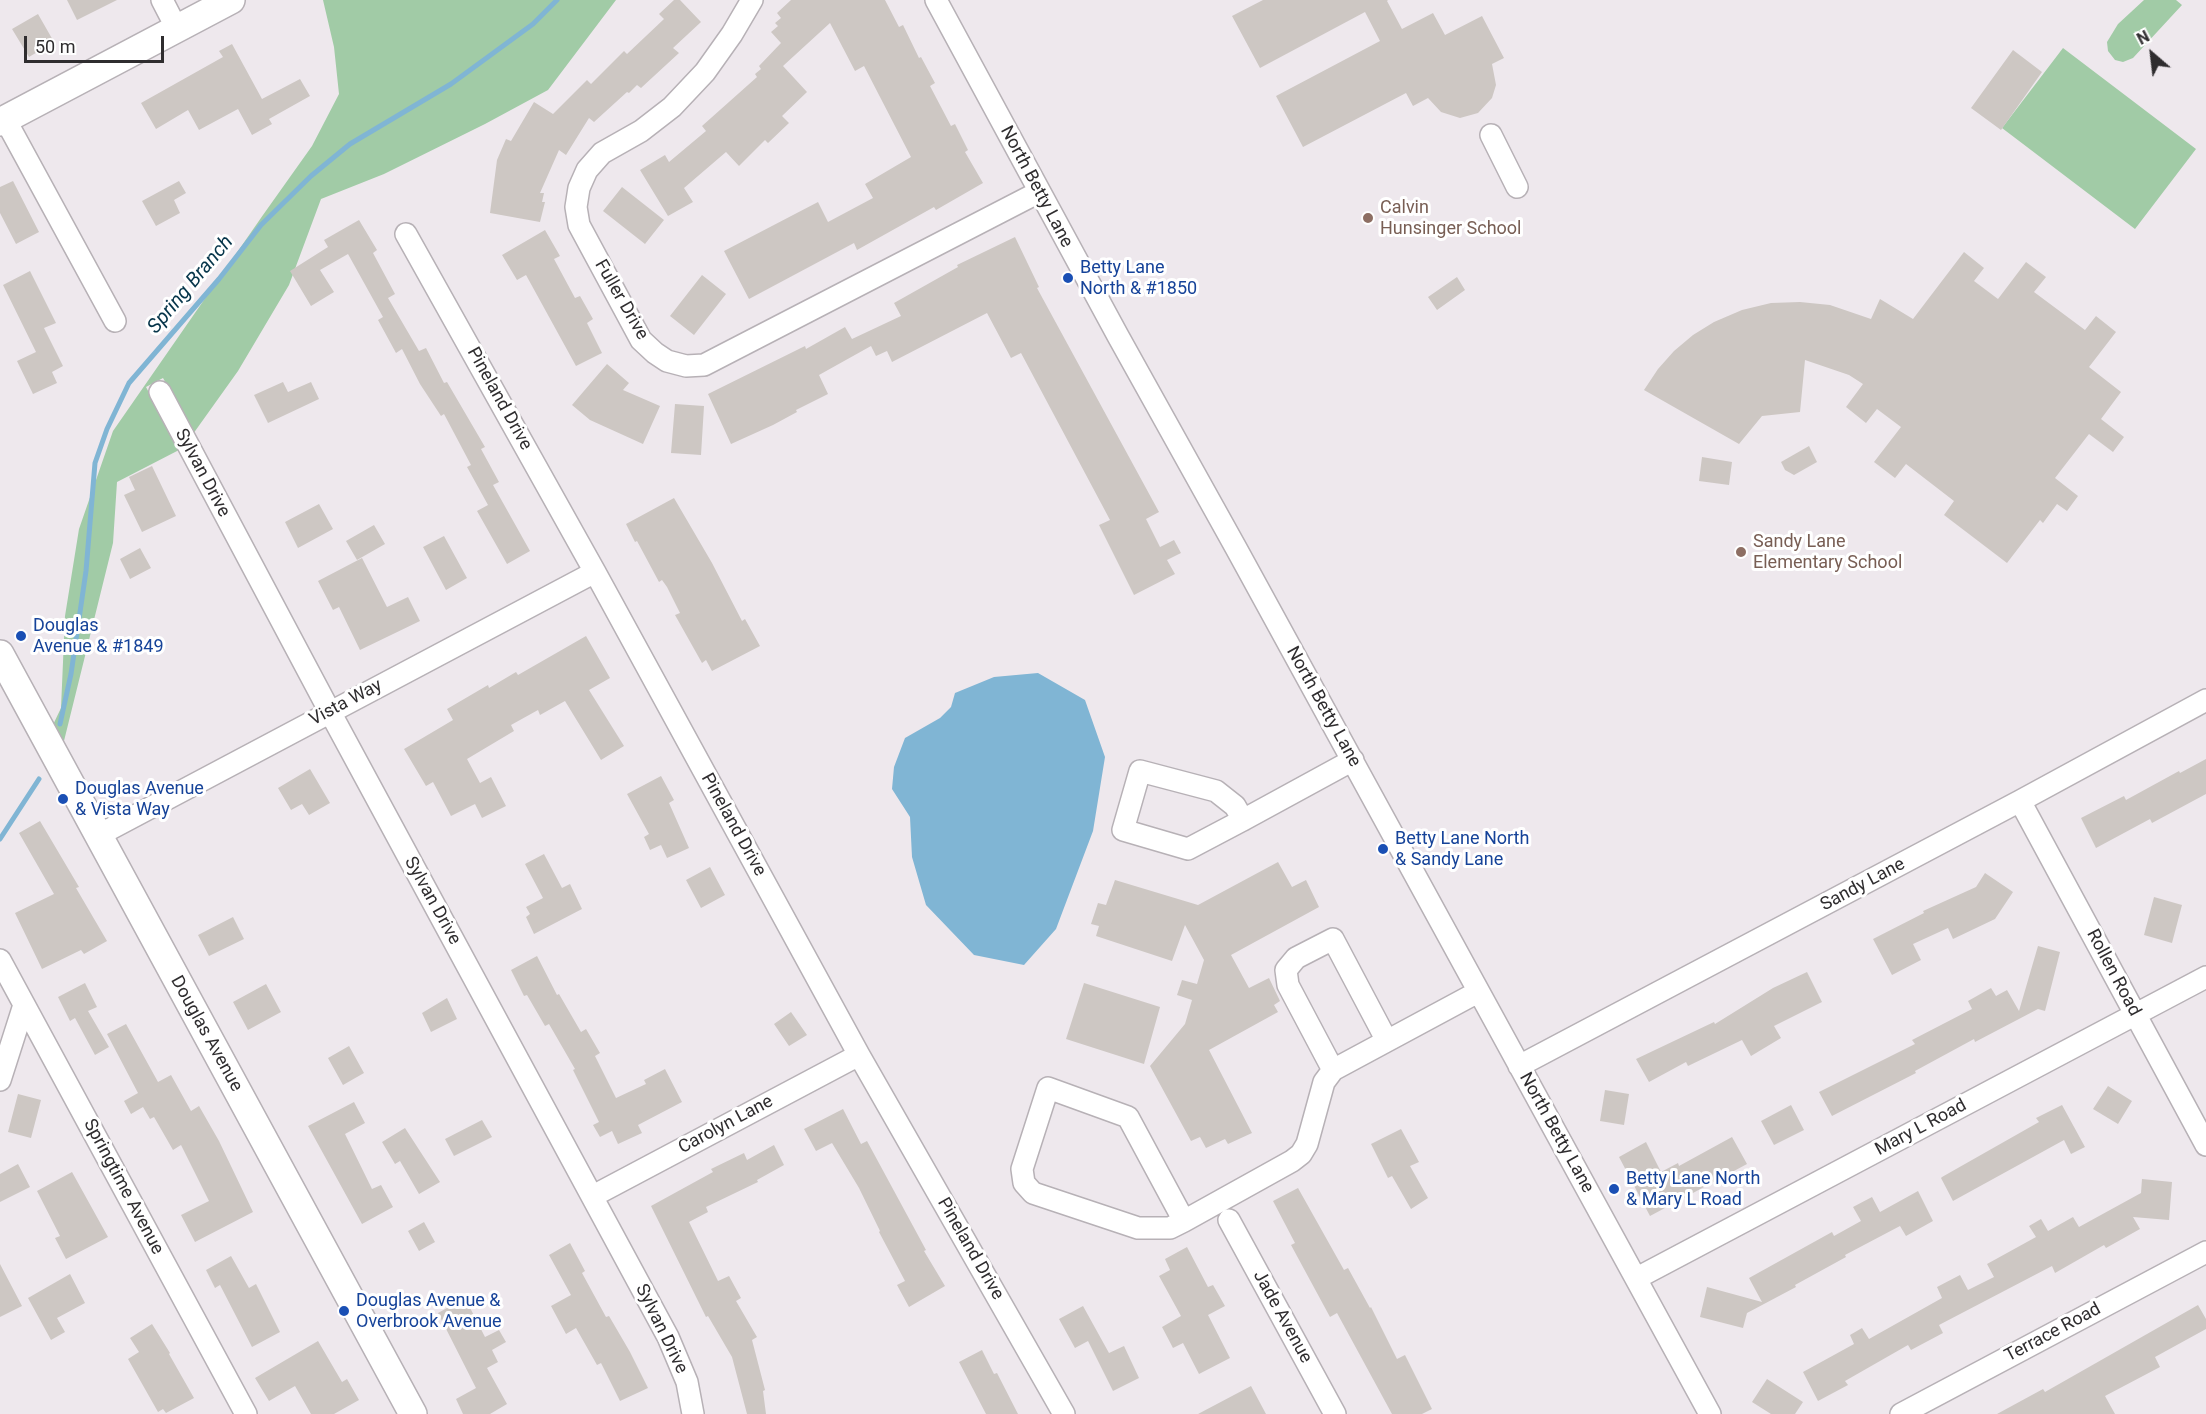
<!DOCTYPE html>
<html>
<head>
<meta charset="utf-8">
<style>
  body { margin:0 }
  #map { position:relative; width:2206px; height:1414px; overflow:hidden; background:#eee8ed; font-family:Roboto,sans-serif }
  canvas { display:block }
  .north { position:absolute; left:2122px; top:24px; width:60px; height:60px; -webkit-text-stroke:4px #fff; paint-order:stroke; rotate:332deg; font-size:16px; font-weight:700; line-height:24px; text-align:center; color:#2f2d2f }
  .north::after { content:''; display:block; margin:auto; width:21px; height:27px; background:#2f2d2f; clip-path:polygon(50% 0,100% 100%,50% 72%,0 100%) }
  .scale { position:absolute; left:24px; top:36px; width:140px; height:27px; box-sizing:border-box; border:3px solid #2f2d2f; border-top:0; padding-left:8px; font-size:18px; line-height:21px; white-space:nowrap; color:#2f2d2f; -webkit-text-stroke:4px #fff; paint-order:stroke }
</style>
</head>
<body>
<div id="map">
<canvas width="2206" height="1414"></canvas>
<div class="north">N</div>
<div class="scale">50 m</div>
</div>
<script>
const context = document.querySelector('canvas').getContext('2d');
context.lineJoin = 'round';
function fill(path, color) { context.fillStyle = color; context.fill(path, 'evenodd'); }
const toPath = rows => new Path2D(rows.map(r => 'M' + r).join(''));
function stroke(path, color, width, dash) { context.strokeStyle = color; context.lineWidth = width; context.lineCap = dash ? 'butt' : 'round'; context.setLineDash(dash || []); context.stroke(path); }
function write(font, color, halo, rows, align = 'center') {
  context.font = font + ' Roboto,sans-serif'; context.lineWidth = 6; context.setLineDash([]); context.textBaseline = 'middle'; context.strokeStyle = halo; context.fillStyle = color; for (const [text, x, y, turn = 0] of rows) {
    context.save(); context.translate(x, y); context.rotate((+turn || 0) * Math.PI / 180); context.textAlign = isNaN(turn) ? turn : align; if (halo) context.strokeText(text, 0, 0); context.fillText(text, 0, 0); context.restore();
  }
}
fill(toPath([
  [323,0,616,0,548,90,485,124,384,174,321,199,289,285,238,371,193,434,163,378,146,387,179,450,117,482,113,543,62,749,51,729,61,708,65,616,79,529,113,431,263,215,312,146,339,94,334,47],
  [2144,0,2176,0,2182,5,2133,58,2123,62,2115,60,2108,51,2107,42,2118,24],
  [2063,48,2196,149,2135,229,2002,128]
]), '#a1cba6');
fill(toPath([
  [1038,673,1085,700,1105,757,1093,831,1056,929,1024,965,974,955,926,905,912,857,910,817,892,789,894,767,905,738,940,718,951,707,955,693,994,677]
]), '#80b5d4');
stroke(toPath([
  [60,724,71,674,86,571,95,463,107,429,129,383,219,279,261,225,311,176,350,144,451,84,533,24,557,0],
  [0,839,39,779]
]), '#80b5d4', 5);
fill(toPath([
  [67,0,117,0,77,20],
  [674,0,680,0,701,22,673,48,679,53,641,88,637,85,629,93,627,92,594,122,589,118,566,155,559,150,540,193,544,193,542,202,545,202,540,222,490,213,497,160,506,139,511,141,534,102,553,114,587,80,591,84,624,51,627,54,664,19,659,14],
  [791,0,885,0,899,27,903,25,919,58,921,57,935,83,930,86,951,126,955,124,968,150,965,152,983,183,936,210,934,207,857,250,854,243,749,299,724,251,818,202,828,222,873,198,865,184,911,157,864,66,855,71,830,23,783,66,807,92,782,116,789,123,768,143,765,140,739,166,726,152,684,188,693,202,668,216,640,170,665,155,669,162,706,131,702,126,757,77,755,74,761,69,759,66,781,43,771,32,778,26,775,23,781,18,777,13],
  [1263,0,1388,0,1387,1,1402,29,1433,13,1445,35,1482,16,1504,58,1492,64,1496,85,1492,98,1478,113,1460,118,1441,112,1428,98,1413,106,1406,93,1303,147,1276,96,1380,41,1365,12,1260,68,1232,16],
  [38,14,54,42,29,57,12,29],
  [232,44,262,99,300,79,310,96,269,119,272,124,252,135,238,109,199,130,188,110,156,129,141,103,223,57,219,51],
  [2013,50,2042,72,2001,130,1971,108],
  [13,181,39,232,16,244,0,213,0,187],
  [179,181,186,193,174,200,180,213,156,226,142,201],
  [622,187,664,220,645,244,603,211],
  [359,220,377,250,373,253,395,294,388,298,419,351,426,348,444,383,447,382,485,447,481,449,499,482,493,485,530,551,507,564,477,511,488,505,467,467,471,465,444,414,441,416,420,384,402,349,396,353,378,320,383,317,348,254,320,270,334,292,311,306,290,271,328,247,324,240],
  [545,230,560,256,554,259,575,298,580,296,593,319,587,323,602,353,576,366,526,275,517,280,502,255],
  [1015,237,1039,287,1037,288,1159,512,1146,519,1160,547,1174,540,1181,553,1167,560,1175,574,1134,595,1099,525,1110,520,1021,353,1011,358,987,313,892,362,887,351,876,356,871,346,819,375,828,394,796,410,797,412,773,425,731,444,708,394,805,346,806,349,845,327,852,339,901,316,894,303,958,267,957,265],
  [1964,252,1984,268,1974,281,1998,299,2026,262,2046,277,2034,292,2085,330,2096,316,2116,332,2089,367,2121,392,2101,419,2124,437,2113,452,2089,434,2055,478,2078,496,2067,511,2057,504,2043,523,2040,520,2007,563,1944,515,1954,501,1906,464,1895,478,1874,462,1901,427,1877,409,1866,423,1846,407,1863,384,1849,375,1805,360,1800,412,1762,416,1739,444,1644,390,1658,369,1674,351,1693,335,1714,322,1742,310,1771,303,1800,302,1830,305,1871,319,1880,299,1913,319],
  [30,271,56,323,44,328,63,366,52,372,57,383,33,394,17,361,36,352,3,285],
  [702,275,726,294,694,335,670,316],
  [1457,277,1465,290,1437,310,1428,297],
  [607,364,629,383,623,390,660,406,643,444,590,420,572,405],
  [283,382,288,392,311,382,319,399,268,423,254,395],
  [675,404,704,406,701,455,671,453],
  [1809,446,1817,462,1794,475,1785,470,1781,462],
  [1702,457,1732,462,1729,485,1699,481],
  [152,466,176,516,142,532,124,495,135,490,129,477],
  [674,498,712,563,742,621,745,619,760,646,712,671,706,660,702,663,675,615,680,613,667,587,662,580,659,582,637,541,635,542,626,524],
  [319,504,333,529,298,548,285,522],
  [374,525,385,544,357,560,346,541],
  [444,536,467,578,446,590,423,547],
  [140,548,151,568,130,579,120,559],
  [362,558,387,607,408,597,420,621,360,650,339,607,333,610,318,581],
  [586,636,610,678,589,690,624,746,601,760,565,701,540,715,538,710,511,725,514,731,467,759,480,783,491,777,506,806,482,818,475,804,451,816,433,782,426,786,404,749,453,720,447,709,488,685,489,688,516,672,518,675],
  [2206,759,2206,794,2152,823,2150,819,2096,848,2081,818,2124,796,2126,800,2179,771,2180,773],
  [310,769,330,803,309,815,302,804,291,810,278,788],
  [661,776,674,800,669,803,689,848,667,858,661,845,650,850,644,837,649,834,627,794],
  [40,821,79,887,76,888,107,941,84,954,81,950,42,969,15,913,54,894,19,833],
  [544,854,562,888,570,884,582,909,534,934,526,917,530,914,526,907,543,898,525,864],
  [1278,862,1292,887,1306,880,1319,907,1231,955,1249,988,1269,978,1280,1001,1274,1005,1278,1012,1209,1050,1252,1133,1228,1144,1225,1139,1206,1148,1200,1137,1191,1141,1150,1066,1185,1024,1192,1000,1177,995,1182,980,1197,984,1204,960,1185,925,1172,961,1096,936,1099,926,1091,924,1098,903,1106,905,1115,880,1198,905],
  [710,867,725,895,701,908,686,880],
  [1985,873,2013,892,1995,919,1953,939,1948,928,1913,944,1921,960,1892,975,1873,939,1924,913,1923,911,1976,887],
  [2154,897,2182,905,2172,943,2144,935],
  [233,917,244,939,209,956,198,935],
  [2038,946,2060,952,2045,1011,2038,1009,1975,1042,1974,1039,1915,1071,1916,1073,1832,1116,1819,1092,1915,1044,1912,1040,1972,1009,1968,1001,1991,988,1996,996,2007,990,2019,1011],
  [537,956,557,995,559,994,581,1032,586,1029,600,1053,595,1056,616,1098,646,1084,644,1080,665,1069,682,1102,638,1125,642,1133,618,1144,612,1131,600,1137,593,1125,599,1122,573,1070,575,1069,549,1024,545,1026,527,995,524,996,511,970],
  [1807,972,1822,1002,1774,1026,1781,1038,1751,1056,1742,1040,1688,1066,1686,1062,1649,1082,1636,1059,1714,1022,1715,1024,1773,988],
  [85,983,97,1007,88,1011,109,1047,95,1055,75,1018,70,1021,58,997],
  [1084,983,1160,1007,1144,1064,1066,1039],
  [266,984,281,1012,248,1030,233,1002],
  [447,998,457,1019,431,1032,422,1013],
  [791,1012,807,1035,789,1046,774,1024],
  [126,1024,158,1082,171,1075,191,1111,199,1106,219,1141,253,1212,195,1242,181,1215,209,1201,181,1145,173,1150,154,1117,150,1119,143,1107,131,1114,124,1101,138,1093,107,1034],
  [349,1046,364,1073,343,1085,328,1058],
  [2108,1086,2132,1101,2118,1124,2093,1109],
  [1605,1090,1629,1094,1624,1125,1600,1121],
  [18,1094,41,1100,31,1138,8,1132],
  [354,1102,365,1123,345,1134,372,1189,381,1185,393,1207,362,1224,308,1126],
  [1791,1105,1804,1130,1774,1145,1761,1121],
  [2062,1105,2085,1147,2071,1154,2064,1140,1953,1201,1941,1178,1942,1177,2039,1122,2036,1118],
  [843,1109,861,1144,867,1141,926,1250,924,1251,945,1286,909,1307,897,1285,905,1281,879,1232,880,1231,859,1188,832,1143,816,1151,804,1129],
  [482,1120,492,1137,454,1156,445,1139],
  [405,1128,440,1182,419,1194,400,1161,395,1164,382,1142],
  [1401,1129,1419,1162,1410,1166,1428,1198,1411,1209,1392,1176,1388,1178,1371,1144],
  [1732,1137,1747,1164,1650,1216,1619,1157,1646,1142,1661,1172,1678,1163,1679,1166],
  [774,1145,784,1165,757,1180,758,1182,706,1207,708,1212,689,1222,718,1281,729,1276,741,1298,736,1301,757,1337,752,1340,765,1390,763,1391,766,1414,747,1414,732,1357,708,1316,706,1317,651,1206,713,1172,711,1169,744,1153,747,1160],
  [18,1164,30,1187,0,1202,0,1174],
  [72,1172,108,1237,66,1259,55,1238,60,1236,37,1191],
  [2142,1179,2172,1182,2169,1220,2133,1217,2140,1229,2106,1248,2104,1245,2055,1273,2052,1266,1939,1325,1943,1333,1911,1350,1908,1345,1845,1381,1848,1385,1818,1401,1803,1372,1854,1344,1850,1335,1862,1328,1869,1339,1942,1298,1937,1287,1960,1275,1968,1290,1994,1277,1987,1264,2036,1237,2029,1226,2041,1219,2048,1231,2073,1217,2079,1227,2141,1193],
  [1298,1188,1344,1270,1348,1268,1370,1308,1371,1307,1397,1359,1405,1355,1432,1409,1422,1414,1392,1414,1337,1313,1330,1317,1291,1245,1295,1243,1273,1201],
  [1918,1191,1933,1221,1906,1236,1900,1226,1845,1255,1846,1257,1795,1285,1796,1287,1747,1313,1743,1328,1700,1317,1707,1287,1762,1302,1749,1278,1832,1232,1834,1236,1861,1221,1853,1207,1872,1197,1880,1212],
  [424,1222,435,1242,419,1251,408,1231],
  [570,1243,585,1271,582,1273,606,1317,609,1316,630,1352,648,1388,620,1401,601,1363,597,1365,576,1328,566,1334,551,1306,571,1295,549,1255],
  [1187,1247,1208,1287,1213,1285,1225,1306,1208,1315,1230,1358,1199,1374,1183,1343,1173,1348,1162,1327,1181,1316,1159,1276,1170,1270,1165,1259],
  [231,1256,249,1288,256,1284,280,1332,252,1347,220,1285,215,1288,206,1270],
  [0,1264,22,1306,0,1317],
  [70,1274,85,1303,57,1318,65,1332,51,1340,28,1298],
  [465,1298,485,1337,499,1330,506,1342,492,1350,498,1362,487,1368,507,1404,490,1414,463,1414,456,1399,476,1388,438,1313],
  [2198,1305,2206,1319,2206,1329,2155,1357,2160,1367,2105,1396,2115,1414,1997,1414,2043,1389,2045,1392],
  [1083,1306,1109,1353,1124,1346,1139,1378,1113,1391,1088,1341,1075,1348,1059,1319],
  [152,1324,170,1353,169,1354,194,1398,166,1413,163,1409,158,1412,128,1359,139,1352,130,1338],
  [318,1341,342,1382,347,1379,359,1400,334,1414,311,1414,295,1386,269,1401,255,1378],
  [982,1350,994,1374,997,1373,1018,1414,986,1414,959,1362],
  [1767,1379,1803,1402,1795,1414,1771,1414,1752,1402],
  [1251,1386,1266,1414,1198,1414]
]), '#cdc7c3');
const minor = toPath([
  [162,0,177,29],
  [752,0,732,34,705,72,672,107,641,131,602,153,587,170,579,188,576,207,579,225,641,340,655,353,667,361,686,366,704,365,1039,192],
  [936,0,1118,336,1236,548,1710,1414],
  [5,119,115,321],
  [1491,135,1517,187],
  [406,234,595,572,859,1055,1064,1414],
  [160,392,330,712,668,1337,687,1382,693,1414],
  [2020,801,2206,1145],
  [1243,820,1235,806,1216,791,1140,771,1123,830,1188,849,1243,820,1353,760],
  [97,836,595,572],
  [0,960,246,1414],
  [1519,1066,2020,801,2206,700],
  [1333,1070,1288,985,1286,970,1296,958,1333,939,1387,1041],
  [0,1080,24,1005],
  [593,1196,859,1055],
  [1229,1220,1335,1414],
  [1184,1221,1128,1117,1048,1088,1022,1169,1024,1183,1033,1193,1138,1228,1170,1228,1184,1221,1292,1161,1301,1154,1307,1144,1324,1082,1333,1070,1478,992],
  [1637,1278,2206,977],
  [1901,1414,2206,1252]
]);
const major = toPath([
  [0,122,231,0],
  [0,654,413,1414]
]);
stroke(minor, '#b7b1b6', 24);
stroke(major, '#b7b1b6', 30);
stroke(minor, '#fff', 21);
stroke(major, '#fff', 27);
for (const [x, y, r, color] of [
  [1368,218,6,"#8d6e63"],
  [1068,278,6,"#1a4fb4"],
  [1741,552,6,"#8d6e63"],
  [21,636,6,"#1a4fb4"],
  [63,799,6,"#1a4fb4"],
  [1383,849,6,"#1a4fb4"],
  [1614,1189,6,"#1a4fb4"],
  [344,1311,6,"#1a4fb4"]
]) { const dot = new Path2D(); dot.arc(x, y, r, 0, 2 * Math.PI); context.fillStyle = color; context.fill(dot); stroke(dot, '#fff', 2); }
write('18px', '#2f2d2f', '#fff', [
  ["North Betty Lane",1036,187,62],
  ["Fuller Drive",621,300,60],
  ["Pineland Drive",499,399,61],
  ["Sylvan Drive",202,473,62],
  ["Vista Way",346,703,-28],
  ["North Betty Lane",1323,707,61],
  ["Pineland Drive",733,825,61],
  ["Sandy Lane",1863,885,-28],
  ["Sylvan Drive",432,901,61],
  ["Rollen Road",2113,973,62],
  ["Douglas Avenue",206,1034,61],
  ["Carolyn Lane",726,1125,-28],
  ["Mary L Road",1921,1128,-28],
  ["North Betty Lane",1556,1133,61],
  ["Springtime Avenue",123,1187,62],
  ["Pineland Drive",970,1249,60],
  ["Jade Avenue",1282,1317,61],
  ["Sylvan Drive",661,1329,64],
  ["Terrace Road",2053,1333,-28]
]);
write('18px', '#785e54', '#fff', [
  ["Calvin",1380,208],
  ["Hunsinger School",1380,229],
  ["Sandy Lane",1753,542],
  ["Elementary School",1753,563]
], 'left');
write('18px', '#164399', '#fff', [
  ["Betty Lane",1080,268],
  ["North & #1850",1080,289],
  ["Douglas",33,626],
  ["Avenue & #1849",33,647],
  ["Douglas Avenue",75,789],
  ["& Vista Way",75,810],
  ["Betty Lane North",1395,839],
  ["& Sandy Lane",1395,860],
  ["Betty Lane North",1626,1179],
  ["& Mary L Road",1626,1200],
  ["Douglas Avenue &",356,1301],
  ["Overbrook Avenue",356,1322]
], 'left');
write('italic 20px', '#06354a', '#fff', [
  ["Spring Branch",191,285,-50]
]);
</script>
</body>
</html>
